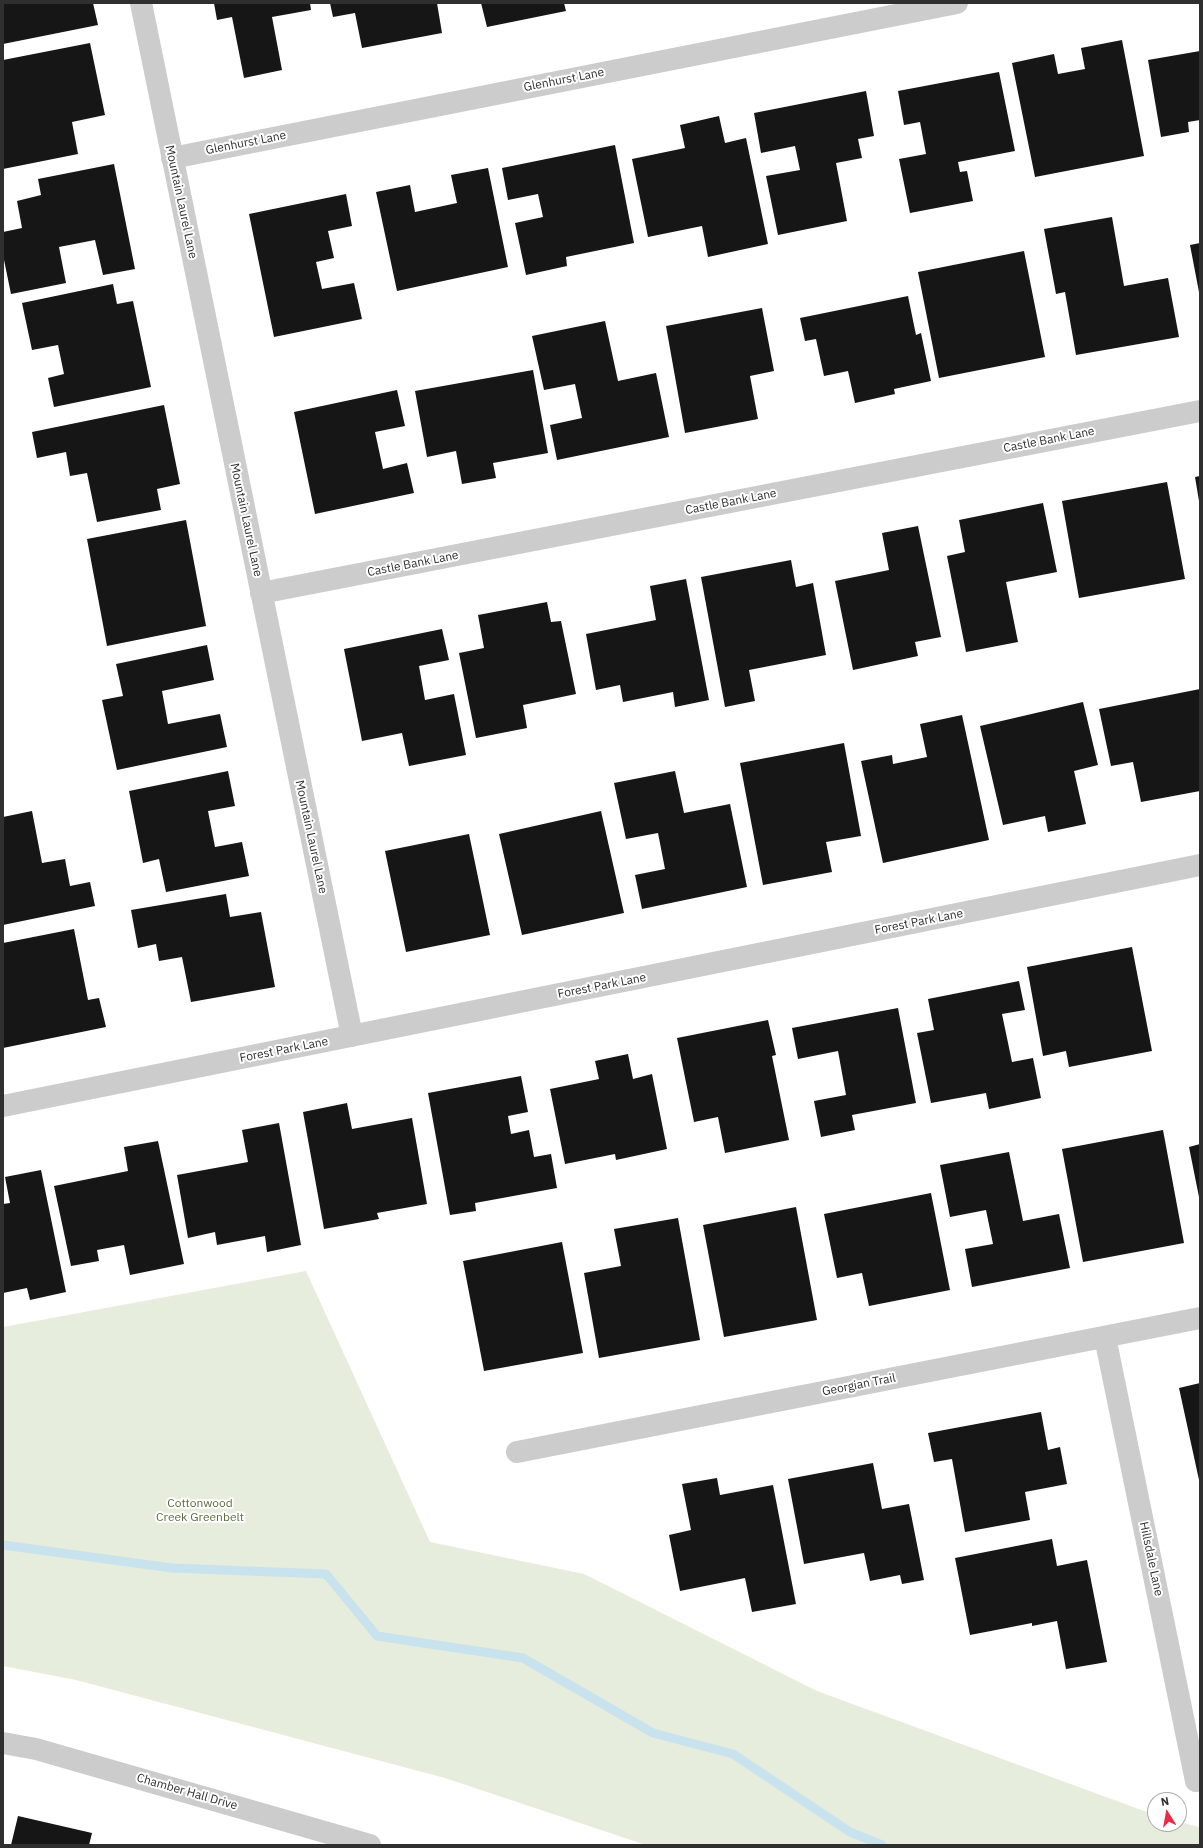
<!DOCTYPE html>
<html>
<head>
<meta charset="utf-8">
<style>
  body { margin:0 }
  #map { position:relative; width:1203px; height:1848px; overflow:hidden; background:#fff; font-family:"IBM Plex Sans",sans-serif }
  canvas { display:block }
  .frame { position:absolute; inset:0; border:4px solid #2f2f2f; pointer-events:none }
  .north { position:absolute; left:1147px; top:1792px; width:40px; height:40px; box-sizing:border-box; background:#fff; border:1px solid #acacac; border-radius:50%; rotate:349deg; font-size:11px; font-weight:700; line-height:16px; text-align:center; color:#2f2f2f }
  .north::after { content:''; display:block; margin:auto; width:14px; height:18px; background:#ee2945; clip-path:polygon(50% 0,100% 100%,50% 72%,0 100%) }
</style>
</head>
<body>
<div id="map">
<canvas width="1203" height="1848"></canvas>
<div class="frame"></div>
<div class="north">N</div>
</div>
<script>
const context = document.querySelector('canvas').getContext('2d');
context.lineJoin = 'round';
function fill(path, color) { context.fillStyle = color; context.fill(path, 'evenodd'); }
const toPath = rows => new Path2D(rows.map(r => 'M' + r).join(''));
function stroke(path, color, width, dash) { context.strokeStyle = color; context.lineWidth = width; context.lineCap = dash ? 'butt' : 'round'; context.setLineDash(dash || []); context.stroke(path); }
function write(font, color, halo, rows, align = 'center') {
  context.font = font + ' "IBM Plex Sans",sans-serif'; context.lineWidth = 4; context.setLineDash([]); context.textBaseline = 'middle'; context.strokeStyle = halo; context.fillStyle = color; for (const [text, x, y, turn = 0] of rows) {
    context.save(); context.translate(x, y); context.rotate((+turn || 0) * Math.PI / 180); context.textAlign = isNaN(turn) ? turn : align; if (halo) context.strokeText(text, 0, 0); context.fillText(text, 0, 0); context.restore();
  }
}
fill(toPath([
  [306,1271,430,1542,584,1574,817,1691,1155,1815,1155,1824,1179,1824,1179,1822,1200,1827,1200,1845,646,1845,445,1778,76,1680,3,1666,3,1327]
]), '#e6eddc');
stroke(toPath([
  [3,1545,172,1568,326,1574,377,1636,523,1658,653,1733,733,1754,850,1832,882,1845]
]), '#c8e2ee', 9);
fill(toPath([
  [3,3,93,3,98,25,3,44],
  [214,3,310,3,311,10,272,17,282,70,244,78,232,17,217,20],
  [330,3,437,3,442,33,362,48,355,13,333,17],
  [481,3,564,3,566,11,487,27],
  [1122,40,1144,156,1035,177,1012,63,1054,54,1058,74,1085,69,1081,48],
  [90,43,105,115,72,122,78,154,3,169,3,60],
  [1200,51,1200,120,1188,122,1189,132,1161,137,1148,60],
  [999,72,1015,151,958,162,960,172,967,171,973,201,910,213,899,159,926,154,920,122,904,125,898,91],
  [866,91,874,136,858,139,862,158,836,163,847,221,778,235,766,176,800,170,795,146,761,153,754,113],
  [719,116,725,143,746,138,768,244,708,257,702,226,648,237,632,159,685,148,680,125],
  [615,145,634,243,566,257,567,266,526,275,515,223,543,217,538,194,508,200,502,168],
  [114,164,135,269,103,275,95,240,59,247,66,283,11,294,3,255,3,232,22,228,17,201,41,195,38,179],
  [488,168,508,267,397,291,376,192,410,185,415,212,457,203,451,175],
  [346,194,352,226,328,231,334,258,316,262,322,289,354,283,362,319,274,337,249,214],
  [1112,217,1124,286,1168,278,1179,337,1076,355,1065,292,1056,294,1044,229],
  [1200,243,1200,291,1199,292,1190,245],
  [1024,251,1045,357,939,378,918,272],
  [113,284,117,304,133,301,151,387,54,407,48,378,64,374,58,345,32,350,22,303],
  [908,296,916,335,921,333,931,381,894,389,895,394,855,403,848,371,824,376,816,339,805,341,800,318],
  [762,308,774,371,750,376,758,419,685,433,666,326],
  [605,321,618,381,656,373,669,437,557,460,550,425,582,418,575,384,544,390,532,336],
  [533,370,548,453,493,463,496,478,462,484,456,451,427,457,415,391],
  [397,390,405,426,375,432,383,469,407,463,414,493,315,514,294,412],
  [164,405,180,484,157,489,161,510,97,522,87,473,70,476,66,452,37,458,32,432],
  [1200,476,1200,501,1199,501,1195,477],
  [1167,482,1185,579,1079,598,1062,501],
  [1043,503,1057,572,1006,582,1018,642,966,652,947,556,965,552,959,520],
  [186,520,206,626,107,646,87,539],
  [918,526,941,637,915,642,918,656,853,670,835,581,889,570,882,533],
  [791,560,796,587,813,583,826,655,749,670,755,701,725,707,701,577],
  [686,579,709,700,675,707,673,692,623,702,620,685,596,690,586,634,656,620,650,586],
  [547,602,551,622,561,621,576,694,523,705,527,728,476,738,459,653,484,648,478,615],
  [442,629,449,660,419,666,425,700,454,694,466,755,409,766,402,733,362,741,344,649],
  [207,645,214,680,162,691,168,724,220,714,227,747,117,770,102,700,123,696,116,664],
  [1200,689,1200,791,1141,802,1133,762,1111,766,1099,709],
  [1083,702,1098,765,1074,771,1086,824,1048,832,1045,816,1003,825,980,726],
  [962,715,989,840,883,863,861,761,892,755,893,764,927,757,920,724],
  [844,743,861,836,826,842,832,872,763,885,740,763],
  [228,771,235,806,208,811,215,847,242,842,249,876,166,892,159,859,143,863,129,791],
  [675,771,684,813,730,804,747,887,642,909,635,875,665,869,658,833,626,839,614,783],
  [32,811,42,863,65,859,70,886,90,882,95,906,3,925,3,817],
  [601,811,624,913,522,935,499,834],
  [469,834,490,935,406,952,385,851],
  [226,894,230,917,261,912,275,987,191,1002,182,957,159,961,156,944,138,948,131,910],
  [74,929,88,1000,99,998,106,1027,3,1048,3,943],
  [1132,947,1152,1051,1069,1067,1066,1051,1043,1056,1027,967],
  [1019,981,1025,1010,1002,1014,1012,1062,1033,1058,1041,1098,989,1109,986,1093,931,1103,917,1033,934,1030,928,999],
  [898,1008,916,1103,852,1115,855,1130,821,1137,814,1101,846,1095,838,1051,798,1059,792,1028],
  [768,1020,776,1055,772,1056,789,1140,725,1153,718,1117,694,1122,677,1038],
  [628,1054,633,1079,652,1074,667,1149,616,1160,615,1154,565,1164,550,1089,599,1079,595,1061],
  [521,1076,528,1112,508,1116,511,1134,529,1130,534,1157,551,1154,557,1188,475,1203,476,1211,450,1215,428,1093],
  [347,1103,352,1129,412,1118,427,1204,377,1213,379,1219,324,1229,303,1112],
  [279,1123,301,1245,267,1252,265,1236,217,1245,215,1232,188,1238,177,1175,248,1162,242,1130],
  [1163,1130,1184,1243,1083,1262,1062,1149],
  [158,1141,184,1264,130,1275,124,1245,97,1250,99,1261,71,1266,54,1186,128,1171,124,1147],
  [1200,1144,1200,1197,1199,1197,1189,1147],
  [1009,1152,1023,1221,1059,1214,1070,1268,972,1287,965,1249,993,1244,986,1210,950,1217,940,1165],
  [41,1170,66,1292,30,1300,27,1288,3,1293,3,1204,10,1203,5,1177],
  [931,1193,950,1290,869,1306,862,1273,837,1278,824,1214],
  [796,1207,817,1320,724,1337,703,1225],
  [678,1218,700,1340,599,1358,584,1273,621,1266,614,1229],
  [562,1242,583,1353,484,1371,463,1261],
  [1200,1383,1200,1480,1199,1480,1179,1388],
  [1041,1412,1048,1450,1060,1447,1067,1484,1025,1492,1030,1520,965,1532,952,1459,934,1462,928,1433],
  [873,1463,882,1509,909,1504,924,1580,902,1584,900,1575,870,1581,864,1553,804,1564,788,1479],
  [717,1478,720,1495,773,1485,796,1604,752,1612,745,1578,680,1591,669,1535,691,1530,682,1484],
  [1052,1539,1057,1566,1087,1560,1107,1662,1066,1669,1057,1621,1032,1626,1032,1623,970,1635,955,1558],
  [18,1816,92,1833,89,1845,11,1845]
]), '#161616');
stroke(toPath([
  [141,3,352,1036],
  [172,158,957,3],
  [261,593,1200,411],
  [3,1106,1200,865],
  [1105,1337,1196,1781,1200,1780],
  [517,1452,1200,1318],
  [3,1743,36,1749,370,1845]
]), '#ccc', 22);
write('12px', '#2f2f2f', '#fff', [
  ["Glenhurst Lane",564,80,-11],
  ["Glenhurst Lane",246,143,-11],
  ["Mountain Laurel Lane",181,202,78],
  ["Castle Bank Lane",1049,440,-11],
  ["Castle Bank Lane",731,502,-11],
  ["Mountain Laurel Lane",246,520,78],
  ["Castle Bank Lane",413,564,-11],
  ["Mountain Laurel Lane",311,837,78],
  ["Forest Park Lane",919,922,-11],
  ["Forest Park Lane",602,986,-11],
  ["Forest Park Lane",284,1050,-11],
  ["Georgian Trail",859,1385,-11],
  ["Hillsdale Lane",1151,1559,78],
  ["Chamber Hall Drive",187,1792,16]
]);
write('12px', '#566e3a', '#fff', [
  ["Cottonwood",200,1504],
  ["Creek Greenbelt",200,1518]
]);
</script>
</body>
</html>
